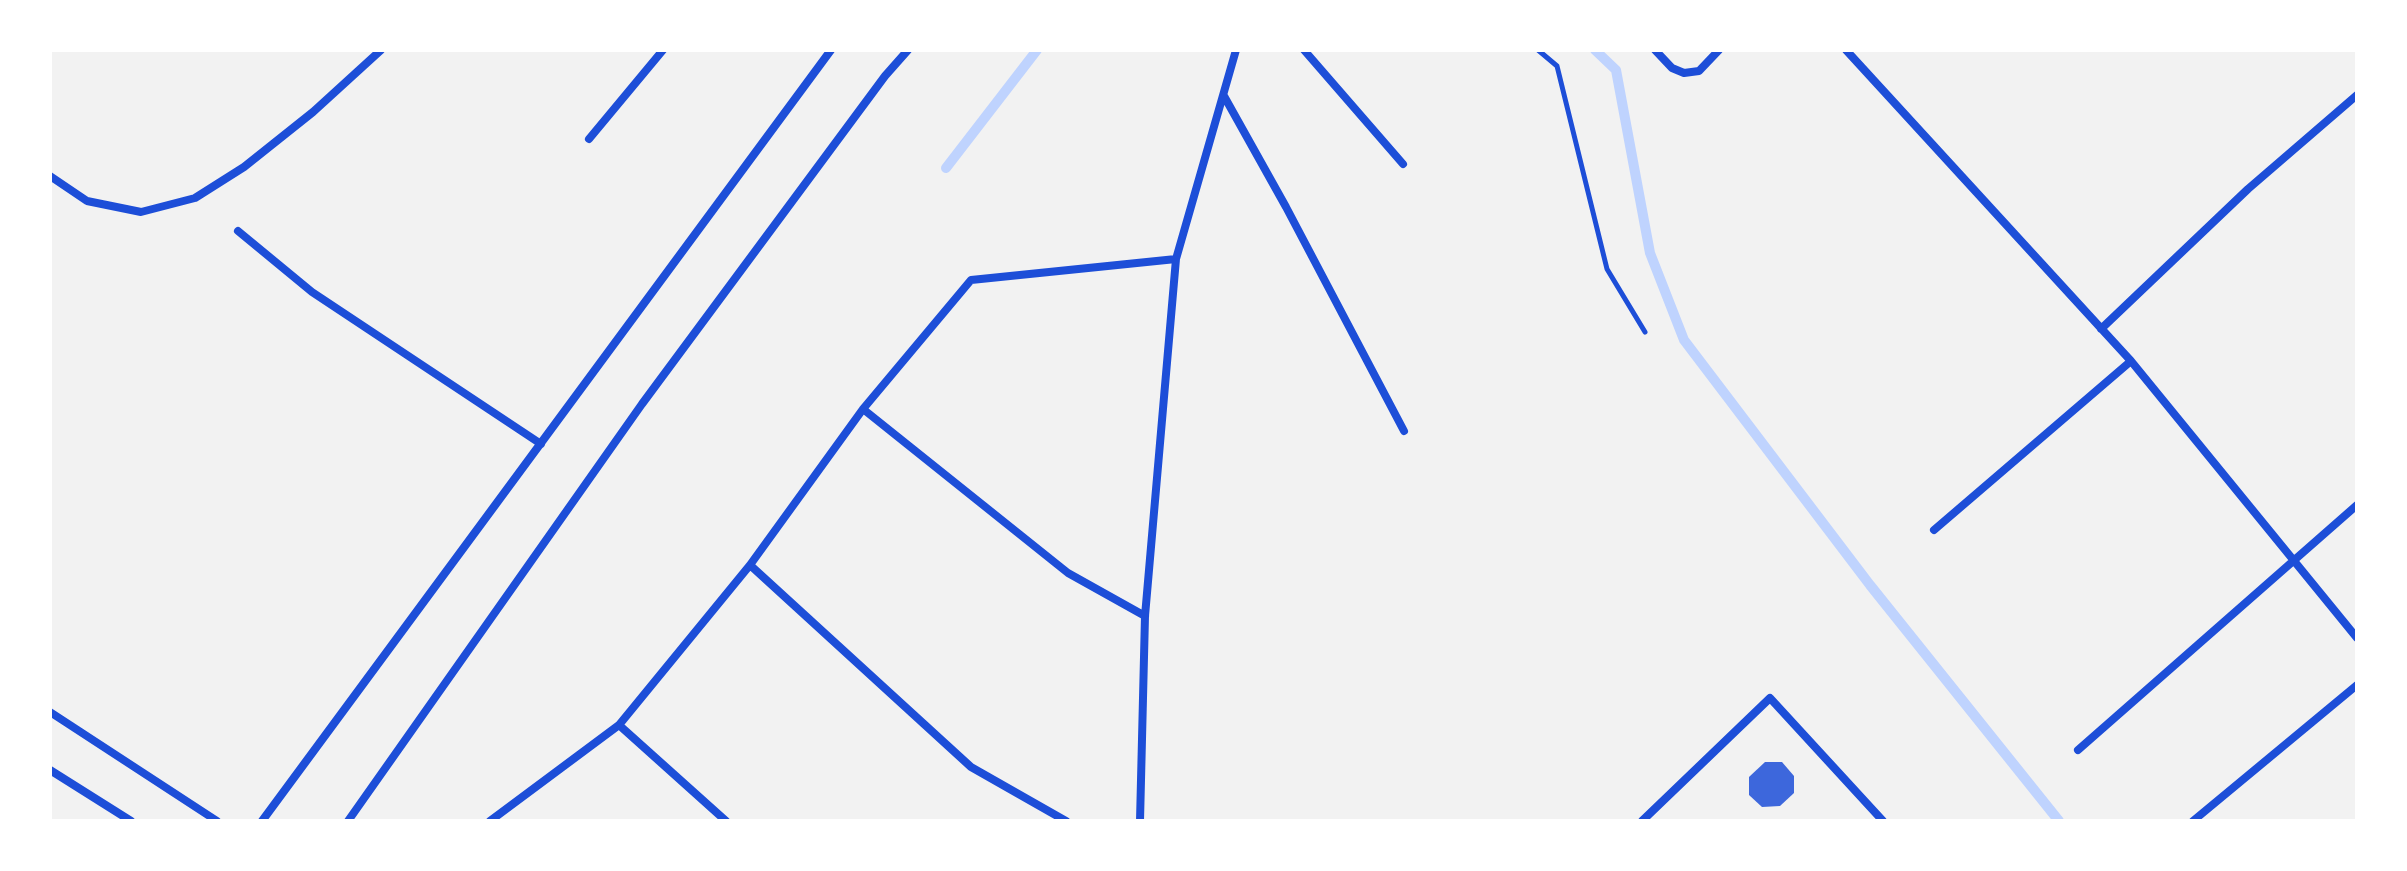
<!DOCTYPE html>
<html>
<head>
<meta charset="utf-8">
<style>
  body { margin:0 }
  #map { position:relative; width:2407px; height:871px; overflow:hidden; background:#f2f2f2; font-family:Roboto,sans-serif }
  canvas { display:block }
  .frame { position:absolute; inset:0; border:52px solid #fff; pointer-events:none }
</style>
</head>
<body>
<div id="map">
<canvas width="2407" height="871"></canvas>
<div class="frame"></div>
</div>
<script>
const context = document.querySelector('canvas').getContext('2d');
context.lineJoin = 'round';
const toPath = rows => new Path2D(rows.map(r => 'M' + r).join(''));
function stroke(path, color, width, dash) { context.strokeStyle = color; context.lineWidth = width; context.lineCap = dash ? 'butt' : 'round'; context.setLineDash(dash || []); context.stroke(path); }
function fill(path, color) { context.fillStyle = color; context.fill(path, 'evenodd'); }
stroke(toPath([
  [1595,50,1616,70,1650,253,1684,340,1870,585,2059,821],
  [946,168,1037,50]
]), '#bfd3fe', 10);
fill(toPath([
  [1765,762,1782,762,1794,776,1794,793,1780,806,1762,807,1749,795,1749,777]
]), '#3d67dc');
stroke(toPath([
  [1538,50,1557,66,1607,269,1645,332]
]), '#1d4ed8', 5);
stroke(toPath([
  [1304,50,1403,164],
  [1655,50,1672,68,1684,73,1699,71,1719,50],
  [1846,50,2131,361,2357,638],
  [1224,96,1286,207,1404,431],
  [589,139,663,50],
  [50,176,87,201,141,212,195,198,244,167,313,112,381,50],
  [238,231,312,292,541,444],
  [2101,329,2248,189,2357,95],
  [863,409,1068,573,1145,616],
  [1934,530,2131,361],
  [750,565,971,767,1066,821],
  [50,712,217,821],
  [619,725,726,821],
  [2078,750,2357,505],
  [50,770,131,821],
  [262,821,831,50],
  [348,821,642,404,885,76,908,50],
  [490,821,619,725,750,565,863,409,971,280,1176,259],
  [1140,821,1145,616,1176,259,1236,50],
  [1642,821,1770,698,1883,821],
  [2193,821,2357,685]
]), '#1d4ed8', 8);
</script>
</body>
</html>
